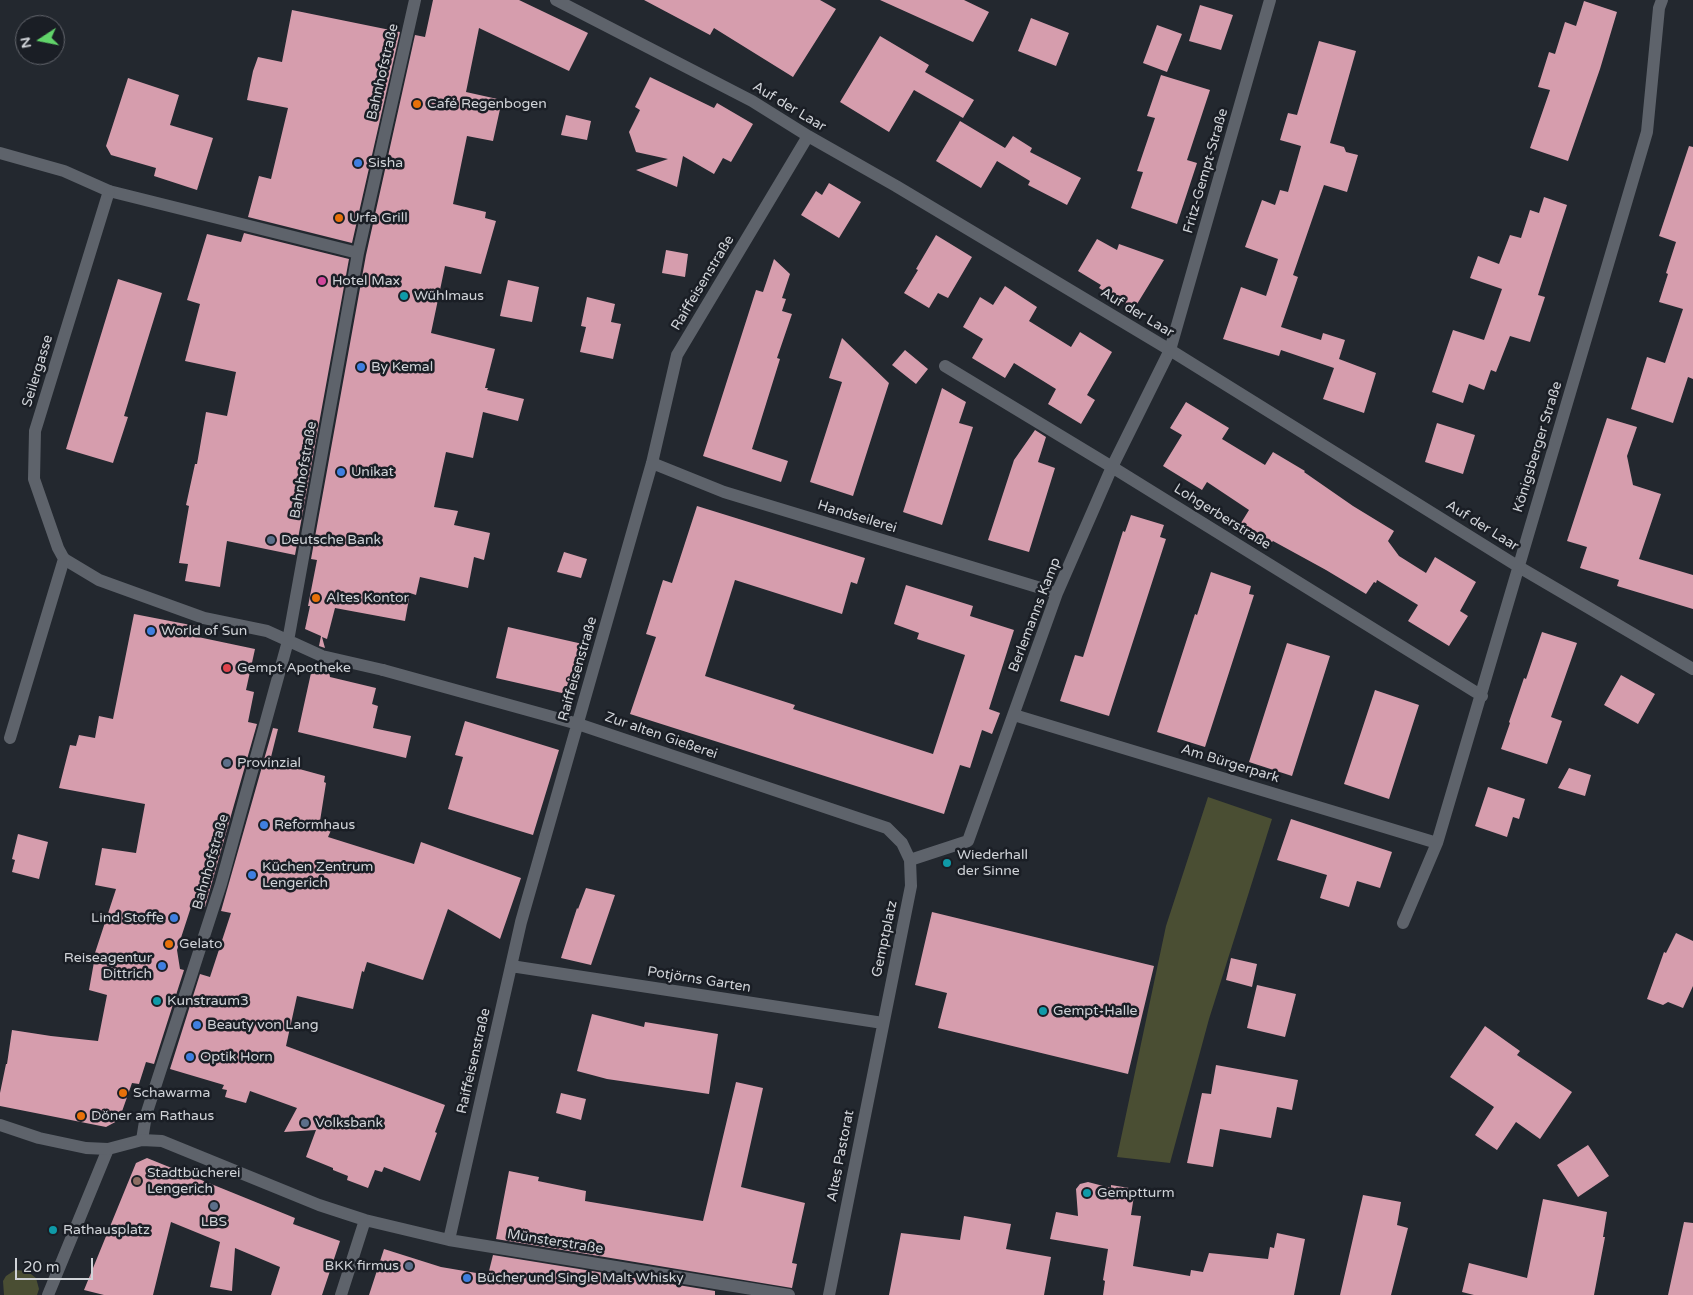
<!DOCTYPE html>
<html>
<head>
<meta charset="utf-8">
<style>
  body { margin:0 }
  #map { position:relative; width:1693px; height:1295px; overflow:hidden; background:#23282f; font-family:"Varela Round",sans-serif }
  canvas { display:block }
  .north { position:absolute; left:15px; top:15px; width:50px; height:50px; box-sizing:border-box; background:#1a1e25; border:1px solid #63666d; border-radius:50%; rotate:259deg; font-size:14px; font-weight:700; line-height:20px; text-align:center; color:#d0d3d8 }
  .north::after { content:''; display:block; margin:auto; width:18px; height:22px; background:#61d46a; clip-path:polygon(50% 0,100% 100%,50% 72%,0 100%) }
  .scale { position:absolute; left:15px; top:1258px; width:78px; height:22px; box-sizing:border-box; border:2px solid #d0d3d8; border-top:0; padding-left:6px; font-size:15px; line-height:18px; white-space:nowrap; color:#d0d3d8; -webkit-text-stroke:4px #1a1e25; paint-order:stroke }
</style>
</head>
<body>
<div id="map">
<canvas width="1693" height="1295"></canvas>
<div class="north">N</div>
<div class="scale">20 m</div>
</div>
<script>
const context = document.querySelector('canvas').getContext('2d');
context.lineJoin = 'round';
function fill(path, color) { context.fillStyle = color; context.fill(path, 'evenodd'); }
const toPath = rows => new Path2D(rows.map(r => 'M' + r).join(''));
function stroke(path, color, width, dash) { context.strokeStyle = color; context.lineWidth = width; context.lineCap = dash ? 'butt' : 'round'; context.setLineDash(dash || []); context.stroke(path); }
function write(font, color, halo, rows, align = 'center') {
  context.font = font + ' "Varela Round",sans-serif'; context.lineWidth = 5; context.setLineDash([]); context.textBaseline = 'middle'; context.strokeStyle = halo; context.fillStyle = color; for (const [text, x, y, turn = 0] of rows) {
    context.save(); context.translate(x, y); context.rotate((+turn || 0) * Math.PI / 180); context.textAlign = isNaN(turn) ? turn : align; if (halo) context.strokeText(text, 0, 0); context.fillText(text, 0, 0); context.restore();
  }
}
fill(toPath([
  [1208,797,1272,819,1209,1019,1170,1163,1117,1157,1166,926],
  [15,1270,27,1271,36,1278,39,1289,37,1295,4,1295,3,1281,6,1276]
]), '#4a4e33');
fill(toPath([
  [433,0,519,0,588,33,569,71,479,28,466,92,502,100,493,141,467,136,453,204,486,212,485,218,496,221,481,274,445,266,431,333,495,349,485,388,488,388,487,390,524,399,518,421,483,412,473,458,446,452,434,507,458,511,454,525,490,533,484,560,474,557,468,588,420,577,416,595,410,593,405,621,335,608,327,639,322,637,325,648,319,646,321,636,305,629,310,606,308,606,317,560,311,559,366,255,415,35,425,37],
  [644,0,820,0,836,9,793,77,714,28,710,35],
  [880,0,964,0,989,12,973,42],
  [1584,1,1617,12,1600,69,1568,161,1530,148,1550,90,1538,87,1549,52,1555,54,1565,22,1576,26],
  [1200,5,1233,15,1221,50,1189,41],
  [292,10,400,32,352,243,248,217,259,176,271,179,288,108,247,100,253,71,258,57,282,62],
  [1031,18,1069,33,1056,66,1018,51],
  [1157,25,1182,34,1167,72,1143,63],
  [880,36,929,65,925,72,974,100,963,118,914,90,889,132,840,102],
  [1319,41,1356,51,1330,143,1344,147,1346,152,1358,155,1347,192,1324,185,1293,275,1298,277,1281,327,1321,340,1323,333,1345,340,1339,359,1376,373,1364,413,1323,399,1334,368,1281,350,1279,356,1223,339,1241,287,1266,296,1278,259,1245,247,1262,200,1275,205,1280,190,1288,192,1301,146,1280,140,1288,113,1297,115],
  [1161,75,1210,90,1187,160,1197,163,1177,224,1131,208,1143,172,1137,171,1155,118,1147,116],
  [650,77,714,108,717,103,753,124,731,162,723,158,714,174,683,156,677,187,636,170,668,159,636,152,629,132,640,110,635,107],
  [128,78,179,95,170,125,213,138,197,190,154,176,156,168,111,155,106,146],
  [566,115,591,121,587,140,561,135],
  [960,121,1005,148,1013,136,1032,148,1030,152,1081,178,1067,205,1028,185,1030,181,997,161,981,188,936,161],
  [1689,146,1693,147,1693,379,1688,377,1673,423,1631,409,1647,357,1665,363,1683,309,1659,302,1668,274,1666,273,1676,242,1659,236],
  [829,183,861,202,839,238,801,215,816,191,822,195],
  [1544,197,1567,205,1538,295,1545,297,1530,342,1510,336,1496,372,1491,370,1484,390,1469,384,1463,403,1432,392,1453,330,1484,340,1502,289,1470,278,1478,256,1499,264,1510,235,1521,238,1530,210,1539,213],
  [244,233,349,259,295,555,227,541,220,587,185,581,188,564,179,563,189,506,186,505,195,464,197,464,206,412,227,416,236,372,185,361,200,304,187,300,207,234,241,242],
  [936,235,972,257,948,298,938,293,929,308,904,293,918,270,916,269],
  [1097,239,1117,250,1119,244,1164,260,1134,309,1099,288,1101,285,1078,271],
  [666,250,688,254,685,277,662,273],
  [774,259,790,274,782,298,786,299,782,311,792,314,777,358,780,359,752,449,788,461,781,482,703,456,756,290,763,292],
  [118,279,162,293,124,416,128,417,113,463,66,449],
  [508,280,539,287,532,322,500,316],
  [1005,286,1037,307,1029,321,1071,347,1080,332,1112,352,1087,395,1095,400,1081,424,1048,404,1056,389,1014,363,1005,378,972,358,983,339,963,327,980,297,993,305],
  [587,297,615,304,611,322,621,324,613,359,580,352,586,327,581,326],
  [842,338,889,383,853,496,810,482,842,382,829,378],
  [905,350,928,369,916,384,892,365],
  [942,388,966,402,959,423,973,427,942,525,903,512],
  [1186,402,1229,428,1222,439,1265,465,1273,452,1305,471,1304,472,1353,506,1394,531,1388,541,1399,556,1426,573,1435,557,1476,582,1460,611,1468,616,1449,646,1408,621,1418,605,1377,580,1376,583,1374,582,1366,594,1326,570,1273,541,1272,542,1241,523,1249,510,1207,482,1202,490,1163,466,1182,435,1170,428],
  [1607,418,1637,427,1627,456,1633,485,1661,494,1639,559,1693,575,1693,609,1617,586,1619,580,1580,568,1587,547,1567,541],
  [1437,423,1475,435,1463,474,1425,462],
  [1035,430,1046,437,1038,462,1055,468,1029,552,988,540,1014,460],
  [697,506,865,558,857,584,851,582,842,614,735,580,705,676,795,705,793,709,933,754,965,655,917,639,919,633,894,624,906,585,973,606,970,616,1014,630,989,709,1000,713,992,734,982,730,970,768,960,765,944,814,630,714,656,637,646,634,663,580,672,583],
  [1131,515,1164,525,1160,537,1166,539,1109,716,1060,701,1075,655,1083,657,1123,531,1125,532],
  [564,552,587,559,581,578,557,572],
  [1211,572,1251,586,1249,594,1254,595,1205,747,1157,732,1195,614,1197,615],
  [134,614,201,627,198,637,255,649,246,690,254,692,248,722,257,724,205,907,192,904,177,950,180,969,184,970,154,1064,146,1062,139,1084,132,1083,119,1120,106,1127,0,1106,0,1093,6,1064,7,1064,12,1030,51,1036,98,1041,107,995,89,990,94,962,92,962,116,889,95,885,102,848,136,853,145,804,59,788,70,745,76,746,79,735,95,738,99,716,113,719],
  [508,627,587,645,575,696,496,678],
  [1542,632,1577,643,1551,717,1562,721,1547,764,1501,749,1510,723,1509,722,1524,678,1526,679],
  [1287,643,1330,656,1292,776,1249,762],
  [316,662,328,666,330,677,376,688,372,704,378,706,373,728,411,736,406,758,298,732,311,673,314,674],
  [1621,675,1655,694,1638,724,1604,705],
  [1375,690,1419,705,1389,799,1344,784],
  [465,721,559,750,533,835,448,809,463,757,455,755],
  [273,728,278,729,270,761,325,776,324,782,326,783,320,821,333,826,328,837,414,864,421,842,521,878,500,939,448,909,423,980,367,962,364,972,362,971,353,1009,297,996,286,1046,445,1105,435,1132,437,1133,420,1181,384,1167,382,1172,375,1170,368,1188,347,1180,348,1176,333,1170,333,1168,306,1157,316,1130,284,1132,297,1108,250,1091,246,1103,225,1097,227,1090,222,1089,224,1085,170,1069,200,974,210,977,231,913,221,911],
  [1569,768,1591,775,1585,796,1558,788],
  [1488,787,1525,799,1519,819,1513,817,1507,837,1475,826],
  [1291,819,1392,852,1380,888,1357,881,1349,907,1320,898,1327,875,1277,860],
  [18,834,48,842,39,879,12,872,15,860,12,859],
  [586,888,615,895,591,965,561,958,577,908,578,909],
  [932,912,1154,966,1128,1074,938,1028,947,993,915,985],
  [1676,933,1693,941,1693,986,1683,1008,1668,1002,1663,1005,1647,999,1664,952,1666,953],
  [1231,958,1257,964,1252,987,1226,980],
  [1257,985,1296,994,1285,1037,1247,1028],
  [592,1014,644,1027,645,1022,718,1034,709,1094,607,1079,577,1071],
  [1485,1026,1520,1051,1517,1055,1572,1092,1540,1139,1516,1122,1497,1150,1475,1135,1494,1107,1450,1077],
  [1216,1065,1298,1080,1292,1110,1277,1107,1271,1138,1220,1129,1213,1167,1187,1163,1202,1093,1211,1094],
  [736,1082,763,1088,741,1187,805,1203,792,1263,797,1264,792,1288,496,1239,509,1171,539,1177,538,1181,586,1191,585,1201,703,1221],
  [561,1093,586,1099,581,1120,556,1113],
  [1588,1145,1609,1176,1578,1197,1557,1165],
  [147,1158,295,1218,293,1224,340,1241,322,1295,271,1295,280,1267,235,1248,232,1291,210,1287,220,1242,171,1222,153,1295,104,1295,84,1290,136,1163],
  [1088,1182,1111,1188,1111,1185,1135,1189,1131,1215,1141,1216,1133,1266,1190,1276,1191,1270,1203,1272,1209,1253,1268,1259,1270,1247,1274,1248,1277,1233,1305,1239,1294,1295,1103,1295,1105,1281,1103,1280,1108,1249,1050,1239,1056,1212,1078,1216,1076,1189,1080,1184],
  [1363,1195,1401,1202,1397,1225,1408,1228,1391,1295,1340,1295],
  [1543,1199,1607,1212,1603,1237,1605,1237,1594,1295,1474,1295,1462,1292,1469,1263,1527,1278],
  [964,1216,1011,1224,1006,1249,1051,1257,1044,1295,889,1295,901,1233,960,1240],
  [1684,1222,1693,1223,1693,1295,1668,1295],
  [384,1249,441,1267,488,1275,493,1255,715,1291,715,1295,369,1295]
]), '#d69dad');
stroke(toPath([
  [109,191,358,253],
  [64,559,99,580,204,618,267,631,322,656,383,670],
  [142,1140,146,1115,221,884,288,641,358,253,415,0],
  [48,1295,108,1149]
]), '#5e636b', 12);
stroke(toPath([
  [556,0,752,101,808,136,896,186,1170,350,1519,567,1693,669],
  [0,153,64,171,109,191,35,431,34,479,58,548,64,559,10,738],
  [945,366,1112,467,1482,696],
  [652,463,724,492,1057,593],
  [383,670,578,724,887,828,902,843,910,860,911,886,829,1295],
  [1014,715,1437,843],
  [910,860,968,841,1057,593,1112,467,1170,350,1270,0],
  [1403,923,1437,843,1647,132,1659,8,1662,0],
  [511,966,883,1023],
  [0,1125,39,1138,86,1148,108,1149,142,1140,162,1141,319,1205,365,1220,449,1240,789,1295],
  [449,1240,521,922,652,463,677,355,808,136],
  [341,1295,365,1220]
]), '#5e636b', 12);
for (const [x, y, r, color] of [
  [417,104,5,"#e8710a"],
  [358,163,5,"#3f7fe0"],
  [339,218,5,"#e8710a"],
  [322,281,5,"#d1479c"],
  [404,296,5,"#0f9aa8"],
  [361,367,5,"#3f7fe0"],
  [341,472,5,"#3f7fe0"],
  [271,540,5,"#5c6f8a"],
  [316,598,5,"#e8710a"],
  [151,631,5,"#3f7fe0"],
  [227,668,5,"#e0444e"],
  [227,763,5,"#5c6f8a"],
  [264,825,5,"#3f7fe0"],
  [947,863,5,"#0f9aa8"],
  [252,875,5,"#3f7fe0"],
  [174,918,5,"#3f7fe0"],
  [169,944,5,"#e8710a"],
  [162,966,5,"#3f7fe0"],
  [157,1001,5,"#0f9aa8"],
  [1043,1011,5,"#0f9aa8"],
  [197,1025,5,"#3f7fe0"],
  [190,1057,5,"#3f7fe0"],
  [123,1093,5,"#e8710a"],
  [81,1116,5,"#e8710a"],
  [305,1123,5,"#5c6f8a"],
  [137,1181,5,"#8d6e63"],
  [1087,1193,5,"#0f9aa8"],
  [214,1206,5,"#5c6f8a"],
  [53,1230,5,"#0f9aa8"],
  [409,1266,5,"#5c6f8a"],
  [467,1278,5,"#3f7fe0"]
]) { const dot = new Path2D(); dot.arc(x, y, r, 0, 2 * Math.PI); context.fillStyle = color; context.fill(dot); stroke(dot, '#1a1e25', 2); }
write('14px', '#d0d3d8', '#1a1e25', [
  ["Bahnhofstraße",383,72,-77],
  ["Auf der Laar",789,107,31],
  ["Fritz-Gempt-Straße",1206,171,-74],
  ["Raiffeisenstraße",703,283,-59],
  ["Auf der Laar",1137,313,31],
  ["Seilergasse",38,371,-73],
  ["Königsberger Straße",1538,447,-73],
  ["Bahnhofstraße",304,470,-80],
  ["Handseilerei",857,517,17],
  ["Lohgerberstraße",1222,517,32],
  ["Auf der Laar",1482,526,32],
  ["Berlemanns Kamp",1035,615,-69],
  ["Raiffeisenstraße",578,669,-74],
  ["Zur alten Gießerei",661,736,19],
  ["Am Bürgerpark",1230,764,17],
  ["Bahnhofstraße",211,862,-74],
  ["Gemptplatz",885,939,-78],
  ["Potjörns Garten",699,980,9],
  ["Raiffeisenstraße",474,1061,-77],
  ["Altes Pastorat",841,1156,-79],
  ["Münsterstraße",555,1242,9]
]);
write('14px', '#d0d3d8', '#1a1e25', [
  ["Café Regenbogen",427,104],
  ["Sisha",368,163],
  ["Urfa Grill",349,218],
  ["Hotel Max",332,281],
  ["Wühlmaus",414,296],
  ["By Kemal",371,367],
  ["Unikat",351,472],
  ["Deutsche Bank",281,540],
  ["Altes Kontor",326,598],
  ["World of Sun",161,631],
  ["Gempt Apotheke",237,668],
  ["Provinzial",237,763],
  ["Reformhaus",274,825],
  ["Wiederhall",957,855],
  ["der Sinne",957,871],
  ["Küchen Zentrum",262,867],
  ["Lengerich",262,883],
  ["Lind Stoffe",164,918,"right"],
  ["Gelato",179,944],
  ["Reiseagentur",152,958,"right"],
  ["Dittrich",152,974,"right"],
  ["Kunstraum3",167,1001],
  ["Gempt-Halle",1053,1011],
  ["Beauty von Lang",207,1025],
  ["Optik Horn",200,1057],
  ["Schawarma",133,1093],
  ["Döner am Rathaus",91,1116],
  ["Volksbank",315,1123],
  ["Stadtbücherei",147,1173],
  ["Lengerich",147,1189],
  ["Gemptturm",1097,1193],
  ["LBS",214,1222,"center"],
  ["Rathausplatz",63,1230],
  ["BKK firmus",399,1266,"right"],
  ["Bücher und Single Malt Whisky",477,1278]
], 'left');
</script>
</body>
</html>
